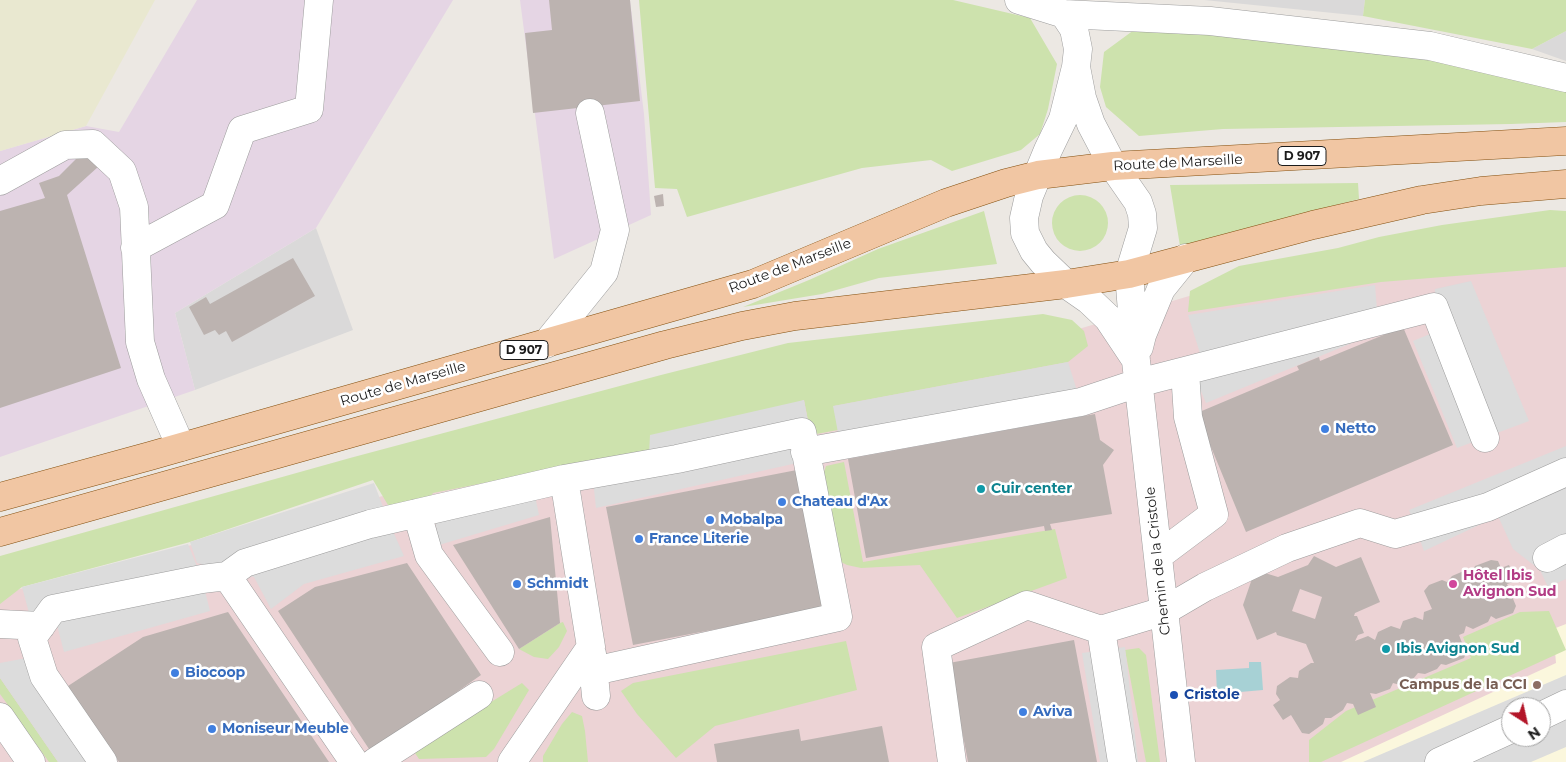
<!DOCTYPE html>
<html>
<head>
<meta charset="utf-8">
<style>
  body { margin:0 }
  #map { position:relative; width:1566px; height:762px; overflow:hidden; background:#ece8e3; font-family:Montserrat,sans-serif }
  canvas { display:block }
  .north { position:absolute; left:1501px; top:697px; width:50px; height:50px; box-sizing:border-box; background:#fff; border:1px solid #a4a4a4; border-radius:50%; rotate:145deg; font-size:14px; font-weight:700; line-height:20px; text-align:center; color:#1c1c1c }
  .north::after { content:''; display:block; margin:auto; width:18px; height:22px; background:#b31528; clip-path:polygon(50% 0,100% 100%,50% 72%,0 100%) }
</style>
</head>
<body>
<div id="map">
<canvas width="1566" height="762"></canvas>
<div class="north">N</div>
</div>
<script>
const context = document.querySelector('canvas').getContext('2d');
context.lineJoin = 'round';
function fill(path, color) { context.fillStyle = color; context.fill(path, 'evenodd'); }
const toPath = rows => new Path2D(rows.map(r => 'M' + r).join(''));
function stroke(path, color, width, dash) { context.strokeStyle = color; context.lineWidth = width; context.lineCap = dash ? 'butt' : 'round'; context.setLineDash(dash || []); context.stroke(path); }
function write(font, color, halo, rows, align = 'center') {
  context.font = font + ' Montserrat,sans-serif'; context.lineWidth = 5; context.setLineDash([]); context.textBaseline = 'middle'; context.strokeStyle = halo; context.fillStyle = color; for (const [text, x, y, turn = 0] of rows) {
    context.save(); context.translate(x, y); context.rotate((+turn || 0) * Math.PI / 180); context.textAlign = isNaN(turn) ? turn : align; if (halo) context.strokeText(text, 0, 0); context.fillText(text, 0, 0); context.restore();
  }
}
fill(toPath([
  [1204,0,1365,0,1363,16],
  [1566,31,1566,61,1532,49],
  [316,228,353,330,195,390,175,313]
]), '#dad9d9');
fill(toPath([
  [1566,230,1566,762,0,762,0,594,867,372,1062,334,1236,282],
  [1511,707,1541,707,1541,737,1511,737]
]), '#ecd3d5');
fill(toPath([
  [197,0,453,0,316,228,175,313,195,390,0,457,0,151,86,126,119,132],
  [520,0,630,0,644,114,651,215,554,259]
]), '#e5d5e4');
fill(toPath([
  [1566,624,1566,762,1341,762,1556,663,1553,629],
  [1511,707,1541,707,1541,737,1511,737]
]), '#fbf7dd');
fill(toPath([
  [0,0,155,0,86,126,0,151]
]), '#e9e8d0');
fill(toPath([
  [639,0,953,0,1030,18,1057,64,1048,109,1040,134,1021,150,952,171,931,160,862,168,687,217,677,189,655,188],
  [1365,0,1566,0,1566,31,1532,49,1363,16],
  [1138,27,1395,52,1566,86,1566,122,1511,124,1223,129,1139,136,1106,107,1100,87,1104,52],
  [1358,183,1359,199,1180,246,1170,185],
  '1052 223a28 28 0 1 1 56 0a28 28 0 1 1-56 0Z',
  [1550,210,1566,211,1566,267,1381,282,1188,312,1190,291,1239,266,1338,248,1379,237,1442,225],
  [984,211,997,264,879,278,822,294,743,307,809,280,878,249],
  [1043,314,1072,320,1084,331,1088,346,1068,362,834,406,838,430,811,435,804,400,649,454,591,462,433,493,427,502,408,511,388,505,373,480,190,542,22,587,0,604,0,556,350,458,661,375,788,343],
  [844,462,863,562,1055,529,1067,578,957,618,920,565,861,568,847,565,835,559,823,475,826,466],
  [1549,611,1566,650,1321,762,1309,762,1309,740,1346,711,1471,658,1463,637,1520,612],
  [563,622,567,631,559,647,548,659,534,657,519,649,560,623],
  [846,641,857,690,715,726,676,758,637,714,621,691,633,683],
  [1139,648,1146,655,1160,762,1146,762,1125,650],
  [0,678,58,762,49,762,0,694],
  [522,683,529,690,494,749,486,757,419,759,413,750],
  [572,712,582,716,585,731,588,762,543,762,543,756,562,724]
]), '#cde2ad');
fill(toPath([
  [1471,281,1529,421,1457,448,1413,341,1442,329,1434,307,1435,289],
  [1375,285,1378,322,1352,343,1206,403,1198,384,1204,366,1188,315],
  [1068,362,1085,416,843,459,833,406],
  [804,400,815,459,596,508,591,462,649,454,650,435],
  [1566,446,1566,579,1548,587,1540,570,1513,549,1498,516,1424,551,1409,510],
  [374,483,388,520,404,556,304,584,271,609,254,577,197,563,190,542],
  [534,491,539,515,439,545,435,520],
  [188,544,202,579,210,611,64,652,53,610,29,613,22,587],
  [1125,647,1138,762,1100,762,1082,653],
  [37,656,44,656,118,762,58,762,0,678,0,663],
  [1566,675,1566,747,1531,762,1363,762],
  [1511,707,1541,707,1541,737,1511,737]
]), '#dcdcdc');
fill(toPath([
  [1249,662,1261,662,1263,690,1217,694,1216,670,1249,668]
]), '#a7d1d5');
fill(toPath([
  [549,0,630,0,640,101,533,113,525,33,552,30],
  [84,151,99,166,67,195,121,368,0,408,0,211,45,198,39,183,59,176],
  [663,194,664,206,656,207,654,196],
  [293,258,315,296,232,342,226,331,219,335,215,330,204,335,189,307,206,297,210,304],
  [1403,327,1453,445,1246,532,1197,413,1299,370,1297,366,1319,357,1320,361],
  [1095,414,1100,440,1114,450,1103,465,1112,514,1050,524,1052,530,1045,531,1044,526,866,558,848,459],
  [802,469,826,608,633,645,606,507],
  [550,517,560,623,519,649,453,545],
  [1314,556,1336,567,1361,557,1380,602,1355,613,1354,616,1357,616,1364,633,1358,635,1355,641,1368,636,1375,640,1378,632,1391,626,1400,629,1403,621,1415,617,1423,620,1424,612,1432,609,1424,591,1429,585,1442,580,1447,582,1452,576,1466,570,1472,572,1475,566,1491,560,1498,561,1501,568,1509,565,1516,581,1507,584,1516,606,1513,613,1496,619,1491,616,1488,622,1473,629,1466,626,1464,633,1459,635,1466,653,1464,658,1446,665,1441,664,1437,669,1425,674,1418,673,1413,679,1400,685,1393,683,1390,689,1376,694,1370,693,1376,707,1358,715,1353,704,1347,703,1343,710,1331,718,1325,718,1323,724,1309,734,1302,733,1291,715,1283,720,1273,705,1280,700,1276,694,1277,686,1290,677,1298,678,1299,671,1311,663,1314,663,1306,644,1277,635,1276,632,1257,640,1243,605,1255,570,1278,577,1308,565],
  [1300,589,1322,597,1315,619,1292,611],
  [407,563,481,675,371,752,278,611,315,587],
  [228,612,329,762,119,762,68,686,143,637],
  [1074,640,1097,762,968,762,949,663],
  [882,726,889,762,717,762,714,744,799,729,801,741]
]), '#bcb3b0');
const minor = toPath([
  [1019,0,1064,14,1074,29,1078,49,1076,67,1063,119,1048,150,1029,196,1024,218,1025,233,1034,251,1043,262,1066,284,1089,300,1108,318,1134,357],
  [1064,14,1210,21,1430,46,1566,78],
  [1076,67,1082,98,1091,124,1113,166,1138,202,1142,214,1143,228,1129,274,1136,361,1181,762],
  [0,181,65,145,93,144,122,171,134,207,140,342,151,379,181,447],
  [135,248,215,205,242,130,309,109,319,0],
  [546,344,604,272,615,230,590,113],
  [1139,347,1142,335,1161,289,1186,258],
  [805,452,1081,402,1138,383,1434,307,1485,438],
  [564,479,677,459,802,432,838,617,594,671],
  [417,513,429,555,500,652],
  [1158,556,1214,514,1188,417,1185,371],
  [1547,558,1566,548],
  [227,576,245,563,370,524,564,479,591,647,512,762],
  [0,624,41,626],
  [592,654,596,696],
  [1541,716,1566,704],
  [0,717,31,762],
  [103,762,44,676,32,638,53,609,202,579,227,576,354,762],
  [375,762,479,695],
  [952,762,936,647,1027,605,1101,630],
  [1122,762,1101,630,1164,611,1205,587,1287,548,1360,523,1395,534,1488,507,1566,472],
  [1439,762,1511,729]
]);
const major = toPath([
  [0,497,150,456,753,284,946,203,1006,183,1038,175,1113,166,1566,141],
  [0,532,665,345,742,326,795,316,1066,284,1129,274,1313,225,1422,200,1481,191,1566,184]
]);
stroke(minor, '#9d9d9d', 29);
stroke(major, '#845010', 29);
stroke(minor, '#fff', 28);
stroke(major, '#f1c6a3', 28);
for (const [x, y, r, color] of [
  [1325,429,5,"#3f7fe0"],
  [981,489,5,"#0f9aa8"],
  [782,502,5,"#3f7fe0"],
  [710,520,5,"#3f7fe0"],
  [639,539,5,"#3f7fe0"],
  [517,584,5,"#3f7fe0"],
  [1453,584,5,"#d1479c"],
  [1386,649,5,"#0f9aa8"],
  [175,673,5,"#3f7fe0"],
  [1537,685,5,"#8d6e63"],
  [1174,695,5,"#1a4fb4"],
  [1023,712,5,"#3f7fe0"],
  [212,729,5,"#3f7fe0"]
]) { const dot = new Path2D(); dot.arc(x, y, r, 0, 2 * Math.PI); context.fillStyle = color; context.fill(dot); stroke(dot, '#fff', 2); }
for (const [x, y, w] of [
  [1302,156,48],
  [524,350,48]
]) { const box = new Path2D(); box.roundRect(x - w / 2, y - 9.5, w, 19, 4); context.fillStyle = '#fff'; context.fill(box); stroke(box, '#1c1c1c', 1); }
write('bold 12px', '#1c1c1c', null, [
  ["D 907",1302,156],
  ["D 907",524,350]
]);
write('14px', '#1c1c1c', '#fff', [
  ["Route de Marseille",1178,163,-3],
  ["Route de Marseille",790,266,-21],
  ["Route de Marseille",403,384,-16],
  ["Chemin de la Cristole",1158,561,-96]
]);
write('bold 14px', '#366cbe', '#fff', [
  ["Netto",1335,429],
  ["Chateau d'Ax",792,502],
  ["Mobalpa",720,520],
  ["France Literie",649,539],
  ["Schmidt",527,584],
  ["Biocoop",185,673],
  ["Aviva",1033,712],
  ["Moniseur Meuble",222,729]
], 'left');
write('bold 14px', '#0d838f', '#fff', [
  ["Cuir center",991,489],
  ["Ibis Avignon Sud",1396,649]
], 'left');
write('bold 14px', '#b23c85', '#fff', [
  ["Hôtel Ibis",1463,576],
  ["Avignon Sud",1463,592]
], 'left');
write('bold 14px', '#785e54', '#fff', [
  ["Campus de la CCI",1527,685]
], 'right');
write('bold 14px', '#164399', '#fff', [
  ["Cristole",1184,695]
], 'left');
</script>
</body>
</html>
